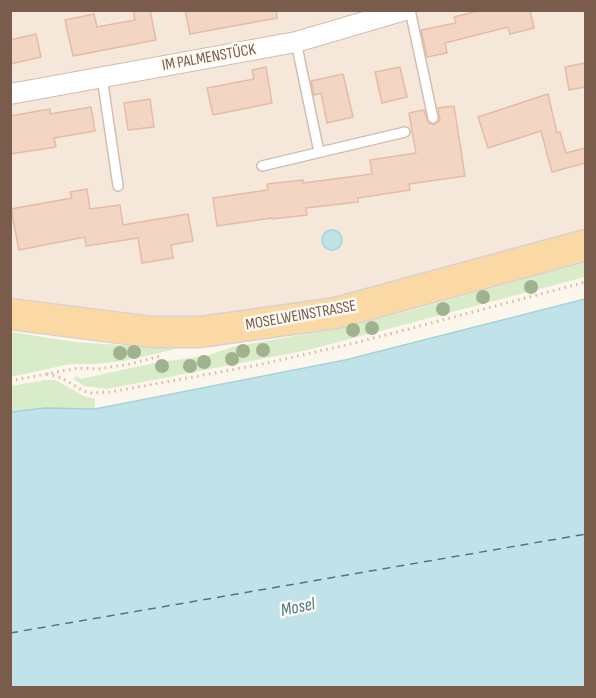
<!DOCTYPE html>
<html>
<head>
<meta charset="utf-8">
<style>
  body { margin:0 }
  #map { position:relative; width:596px; height:698px; overflow:hidden; background:#fdf6ec; font-family:"Sofia Sans Condensed",sans-serif }
  canvas { display:block }
  .frame { position:absolute; inset:0; border:12px solid #7a5c4d; pointer-events:none }
</style>
</head>
<body>
<div id="map">
<canvas width="596" height="698"></canvas>
<div class="frame"></div>
</div>
<script>
const context = document.querySelector('canvas').getContext('2d');
context.lineJoin = 'round';
function fill(path, color) { context.fillStyle = color; context.fill(path, 'evenodd'); }
const toPath = rows => new Path2D(rows.map(r => 'M' + r).join(''));
function stroke(path, color, width, dash) { context.strokeStyle = color; context.lineWidth = width; context.lineCap = dash ? 'butt' : 'round'; context.setLineDash(dash || []); context.stroke(path); }
function write(font, color, halo, rows, align = 'center') {
  context.font = font + ' "Sofia Sans Condensed",sans-serif'; context.lineWidth = 5; context.setLineDash([]); context.textBaseline = 'middle'; context.strokeStyle = halo; context.fillStyle = color; for (const [text, x, y, turn = 0] of rows) {
    context.save(); context.translate(x, y); context.rotate((+turn || 0) * Math.PI / 180); context.textAlign = isNaN(turn) ? turn : align; if (halo) context.strokeText(text, 0, 0); context.fillText(text, 0, 0); context.restore();
  }
}
fill(toPath([
  [10,11,585,11,585,231,325,301,238,315,150,318,11,299]
]), '#f5e8da');
fill(toPath([
  [585,262,585,277,308,350,107,389,84,386,73,379,77,376,81,379,149,364,209,355,232,347,328,330,401,313],
  [11,332,75,342,150,347,178,346,172,350,123,361,96,364,70,364,11,377],
  [45,380,55,380,84,396,95,399,95,409,45,408,11,412,11,386]
]), '#d8ecc9');
const water = toPath([
  '322 240a10 10 0 1 1 20 0a10 10 0 1 1-20 0Z',
  [585,299,585,687,11,687,11,412,45,408,95,409,345,360,585,299]
]);
fill(water, '#bfe3e8');
stroke(water, '#a5d3da', 1.5);
stroke(toPath([
  [10,633,586,534]
]), '#437c86', 1.5, [8, 6]);
const building = toPath([
  [133,10,150,10,156,40,73,56,65,20,94,14,97,27,135,20,133,10],
  [185,10,276,10,277,18,190,34,185,10],
  [482,10,530,10,534,28,510,34,508,27,445,43,447,53,427,57,421,30,456,23,454,17,482,10],
  [36,34,41,57,10,64,10,40,36,34],
  [585,63,585,87,569,90,565,67,585,63],
  [266,67,272,103,213,115,207,88,254,79,252,70,266,67],
  [400,67,407,97,382,103,375,72,400,67],
  [343,74,353,117,327,123,321,93,314,95,311,81,343,74],
  [548,94,557,133,560,132,566,153,585,148,585,163,552,172,541,131,488,148,478,117,548,94],
  [150,99,154,127,128,130,124,103,150,99],
  [454,106,465,176,409,184,410,190,358,198,358,202,306,208,307,215,272,219,272,218,217,226,213,198,268,190,267,184,303,180,303,183,372,174,370,160,416,153,409,113,424,110,428,122,434,125,440,120,438,108,454,106],
  [91,107,95,131,54,138,56,147,10,154,10,116,50,109,50,114,91,107],
  [87,189,90,209,120,205,123,225,188,214,193,241,171,245,173,258,142,263,138,238,86,246,85,237,19,250,11,209,72,198,70,192,87,189]
]);
fill(building, '#f3d5c3');
stroke(building, '#e6bba3', 1.5);
const lane = toPath([
  [410,10,433,118],
  [296,42,319,152],
  [102,77,118,186],
  [262,166,405,132]
]);
const street = toPath([
  [10,94,296,42,405,10]
]);
const primary = toPath([
  [10,314,152,332,200,332,336,313,586,245]
]);
stroke(lane, '#d1beb0', 12);
stroke(street, '#d1beb0', 22);
stroke(primary, '#dad1cd', 33);
stroke(toPath([
  [47,374,62,378,83,391,92,393,111,392,258,365,359,342,586,282],
  [10,381,78,368,98,369,130,364,160,356]
]), '#d9b8a5', 3, [1.5, 4.5]);
stroke(lane, '#fff', 9);
stroke(street, '#fff', 20);
stroke(primary, '#fbd9a5', 30);
context.fillStyle = '#a0b28e';
for (const [x, y] of [
  [531,287],
  [483,297],
  [443,309],
  [372,328],
  [353,330],
  [263,350],
  [243,351],
  [134,352],
  [120,353],
  [232,359],
  [204,362],
  [162,366],
  [190,366]
]) { context.beginPath(); context.arc(x, y, 7, 0, 2 * Math.PI); context.fill(); }
write('16px', '#7a5c4d', '#fffaf3', [
  ["IM PALMENSTÜCK",209,58,-10],
  ["MOSELWEINSTRASSE",301,316,-10]
]);
write('italic 18px', '#437c86', '#fffaf3', [
  ["Mosel",298,608,-12]
]);
</script>
</body>
</html>
